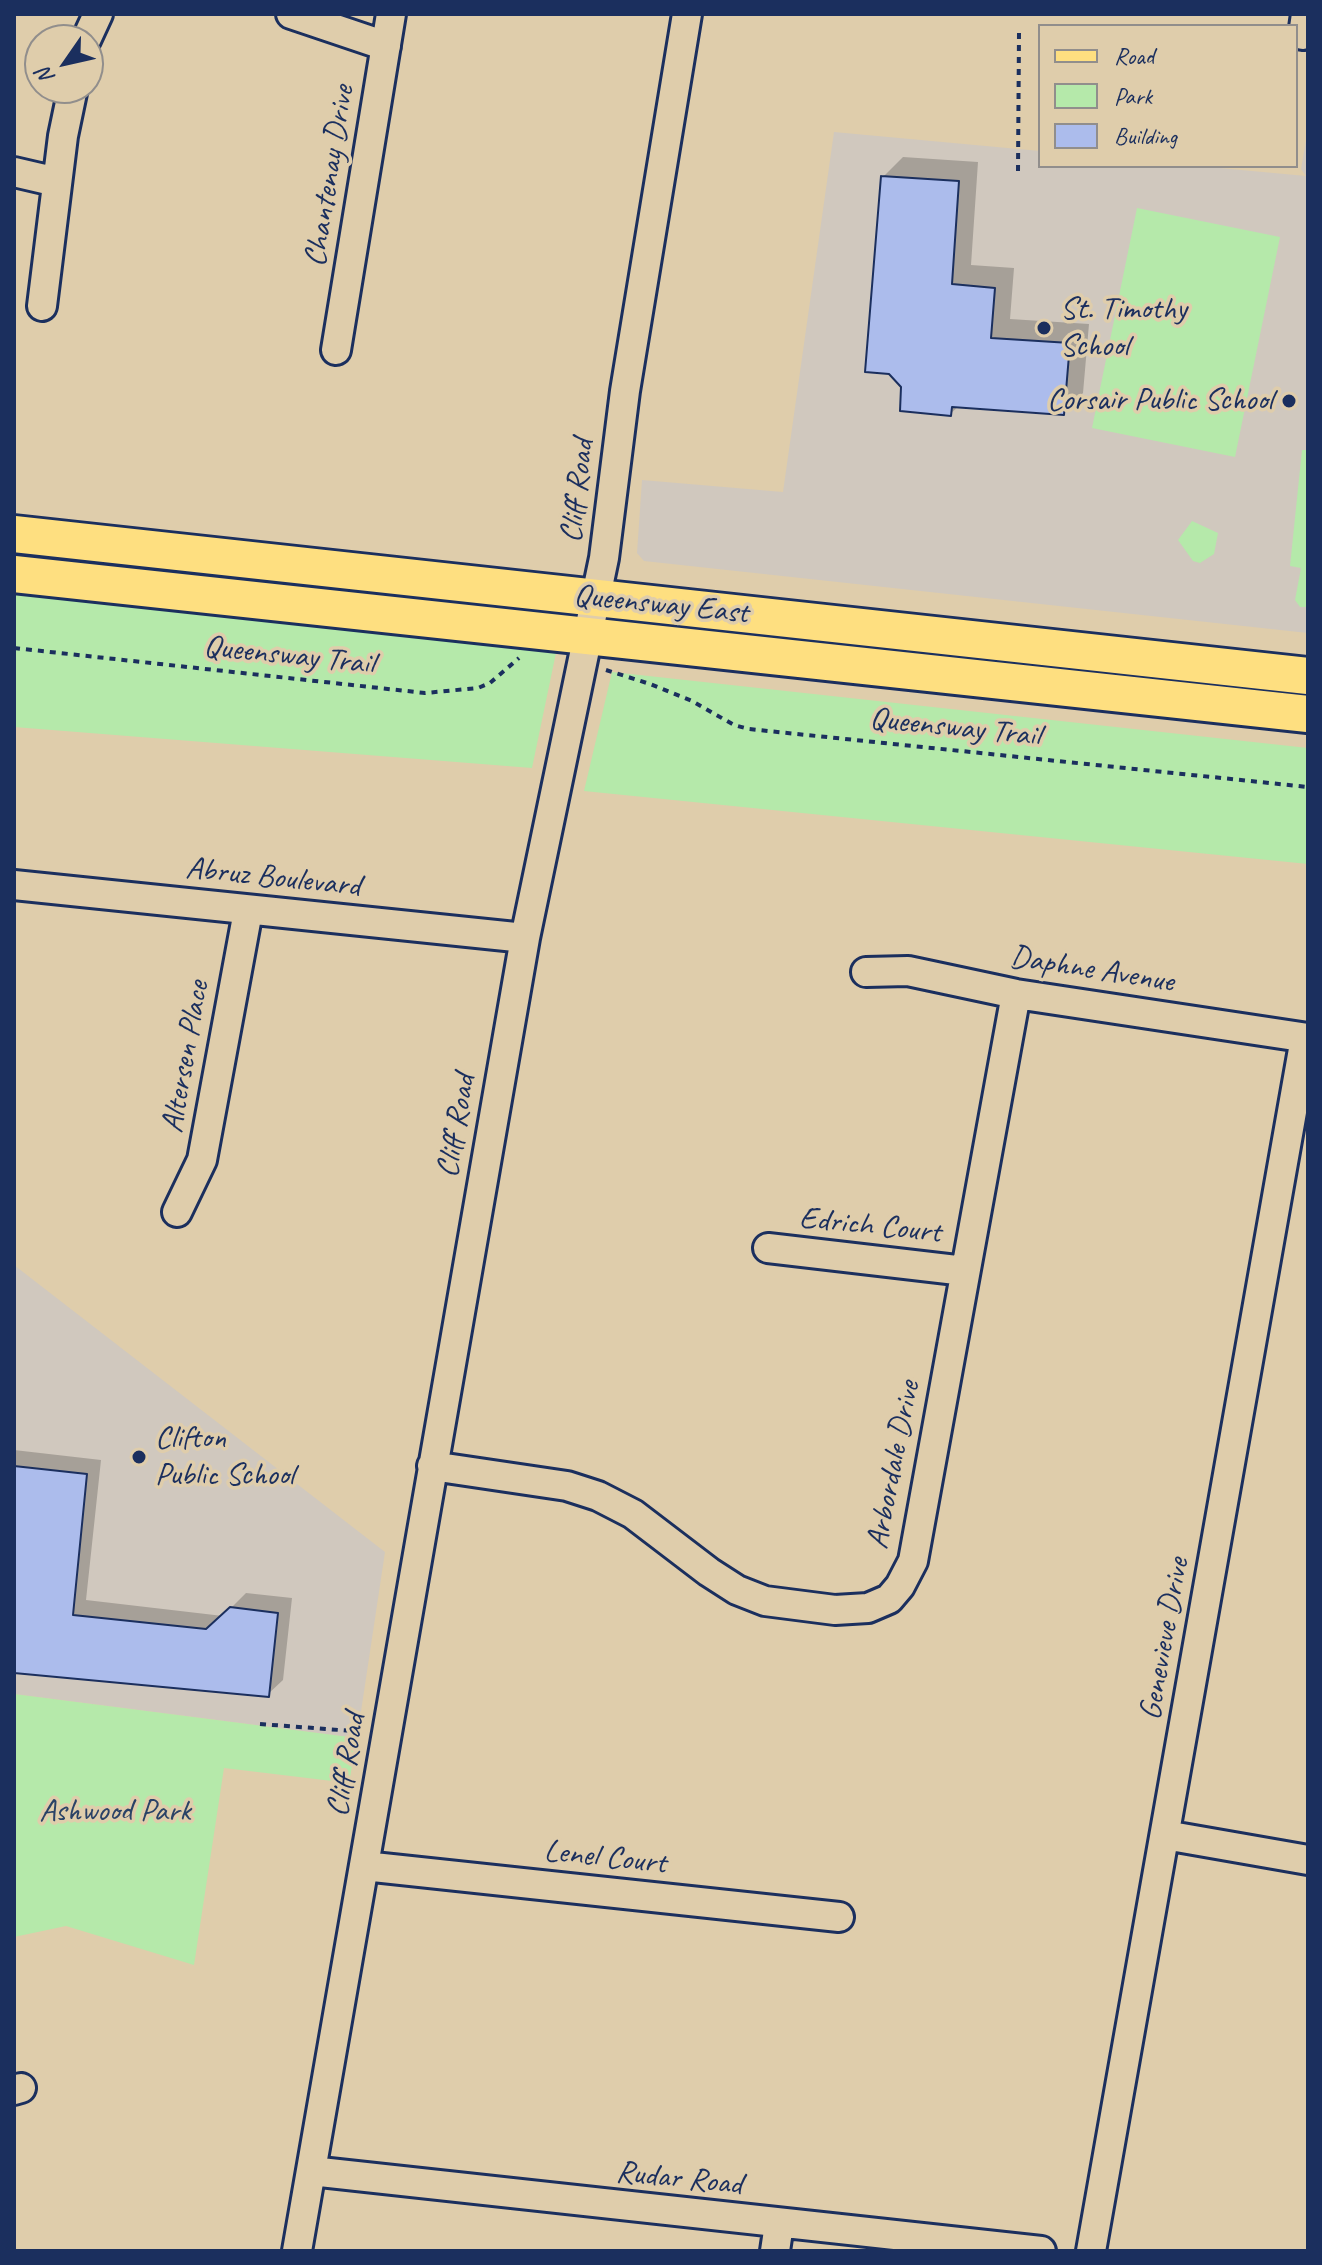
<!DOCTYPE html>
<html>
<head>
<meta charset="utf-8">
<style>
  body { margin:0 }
  #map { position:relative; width:1322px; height:2265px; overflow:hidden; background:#dfcdab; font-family:Caveat,sans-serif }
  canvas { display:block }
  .frame { position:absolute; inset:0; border:16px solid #1b2f5e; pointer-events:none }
  .legend { position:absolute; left:1038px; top:24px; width:260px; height:144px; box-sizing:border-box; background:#dfcdab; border:2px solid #918e8c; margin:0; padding:10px 14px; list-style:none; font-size:24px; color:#1b2f5e }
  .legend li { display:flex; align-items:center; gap:16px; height:40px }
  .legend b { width:40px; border:2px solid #918e8c }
  .north { position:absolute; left:24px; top:24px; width:80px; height:80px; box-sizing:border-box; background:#dfcdab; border:2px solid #918e8c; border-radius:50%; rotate:236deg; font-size:22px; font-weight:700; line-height:32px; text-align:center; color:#1b2f5e }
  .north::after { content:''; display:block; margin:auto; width:28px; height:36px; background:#1b2f5e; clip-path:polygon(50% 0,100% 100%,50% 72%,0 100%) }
</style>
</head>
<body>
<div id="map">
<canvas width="1322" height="2265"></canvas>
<div class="frame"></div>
<ul class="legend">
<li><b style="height:10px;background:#fedf80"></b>Road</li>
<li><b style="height:22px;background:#b5e9aa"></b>Park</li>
<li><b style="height:22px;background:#acbcec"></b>Building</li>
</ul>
<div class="north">N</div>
</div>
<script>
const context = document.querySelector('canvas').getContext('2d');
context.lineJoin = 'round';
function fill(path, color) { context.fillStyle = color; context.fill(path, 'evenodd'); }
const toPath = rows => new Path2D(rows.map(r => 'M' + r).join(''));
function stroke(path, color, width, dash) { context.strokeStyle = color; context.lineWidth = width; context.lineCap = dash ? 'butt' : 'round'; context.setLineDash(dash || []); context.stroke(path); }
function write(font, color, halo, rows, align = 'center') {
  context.font = font + ' Caveat,sans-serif'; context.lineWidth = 7; context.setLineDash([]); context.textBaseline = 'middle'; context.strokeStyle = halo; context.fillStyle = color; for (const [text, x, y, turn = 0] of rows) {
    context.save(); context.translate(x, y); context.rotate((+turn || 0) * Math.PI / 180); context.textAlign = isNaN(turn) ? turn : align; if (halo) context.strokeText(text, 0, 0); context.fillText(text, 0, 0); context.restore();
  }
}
fill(toPath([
  [1308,129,1308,633,644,561,637,553,642,480,783,492,834,132,1040,151,1040,166,1198,166,1306,176,1301,169],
  [14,1265,385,1552,357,1738,14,1694]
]), '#d0c8be');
fill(toPath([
  [1137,208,1280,237,1235,457,1092,428],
  [1302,450,1308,450,1308,607,1300,607,1295,600,1301,568,1290,566],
  [1192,521,1218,533,1214,554,1200,563,1193,561,1178,540],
  [14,594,557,648,532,768,14,727],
  [612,672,1308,748,1308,864,584,791],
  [14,1694,357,1738,349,1783,224,1768,194,1965,66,1926,14,1937]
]), '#b5e9aa');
fill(toPath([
  [903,157,978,162,971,265,1014,268,1010,319,1089,324,1083,393,1063,413,959,406,950,414,903,386,883,177],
  [14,1450,101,1460,86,1600,223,1616,246,1593,292,1598,283,1680,268,1694,14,1671]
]), '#0003');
const building = toPath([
  [881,176,959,181,952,284,995,288,991,338,1070,343,1064,415,952,407,951,416,900,411,901,387,889,374,865,372,881,176],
  [14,1466,87,1474,73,1615,206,1629,230,1607,278,1613,269,1697,14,1673,14,1466]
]);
fill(building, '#acbcec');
stroke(building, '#1b2f5e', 2);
const minor = toPath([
  [291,14,386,46],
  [1303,35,1306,14],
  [86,40,98,14],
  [14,172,57,182],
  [42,306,63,136,73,88],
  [336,350,391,14],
  [14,885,525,938],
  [866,972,908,971,1016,994,1308,1038],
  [177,1212,202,1160,248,911],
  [768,1248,965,1271],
  [432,1466,567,1486,598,1496,633,1514,709,1572,737,1590,765,1601,835,1610,868,1608,889,1599,900,1586,913,1561,1016,994],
  [1165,1835,1308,1860],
  [364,1866,839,1917],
  [14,2090,21,2088],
  [311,2171,1041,2251],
  [297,2251,525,938,604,558,625,391,687,14],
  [775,2251,779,2224],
  [1091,2251,1305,1038]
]);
const major = toPath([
  [14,534,1308,676],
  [14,574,1308,714]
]);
stroke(minor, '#1b2f5e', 34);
stroke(major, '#1b2f5e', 42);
stroke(toPath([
  [1018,171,1019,33],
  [14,648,425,693,478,688,490,683,519,658],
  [606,670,650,684,692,701,734,725,749,729,1308,787],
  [260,1724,366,1732]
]), '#1b2f5e', 4, [6, 6]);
stroke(minor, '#dfcdab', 28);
stroke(major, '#fedf80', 36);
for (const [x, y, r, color] of [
  [1044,328,8,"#1b2f5e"],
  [1289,401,8,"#1b2f5e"],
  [139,1457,8,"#1b2f5e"]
]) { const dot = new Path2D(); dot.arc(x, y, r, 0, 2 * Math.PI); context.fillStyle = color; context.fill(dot); stroke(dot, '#dfcdab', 3); }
write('32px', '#1b2f5e', '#dfcdab', [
  ["Chantenay Drive",330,176,-81],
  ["Cliff Road",578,491,-83],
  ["Queensway East",661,605,6],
  ["Queensway Trail",289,656,6],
  ["Queensway Trail",955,728,6],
  ["Abruz Boulevard",273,878,6],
  ["Daphne Avenue",1092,970,9],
  ["Altersen Place",186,1057,-80],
  ["Cliff Road",457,1126,-80],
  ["Edrich Court",870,1226,6],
  ["Arbordale Drive",894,1465,-79],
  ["Genevieve Drive",1165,1639,-80],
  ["Cliff Road",347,1765,-80],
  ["Lenel Court",605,1858,6],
  ["Rudar Road",679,2179,6]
]);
write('32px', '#1b2f5e', '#dfcdab', [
  ["St. Timothy",1060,310],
  ["School",1060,347],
  ["Corsair Public School",1273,401,"right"],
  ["Clifton",155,1439],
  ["Public School",155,1476]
], 'left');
write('32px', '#2a4266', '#dfcdab', [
  ["Ashwood Park",115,1812]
]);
</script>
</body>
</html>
